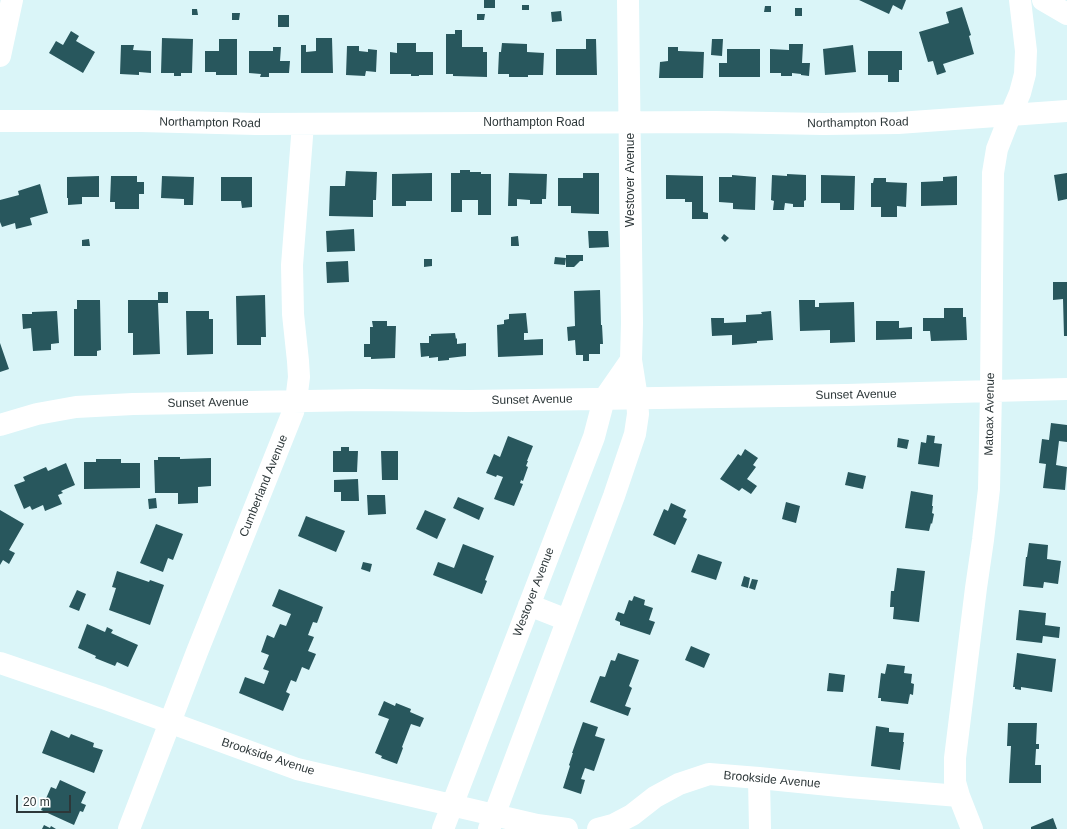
<!DOCTYPE html>
<html>
<head>
<meta charset="utf-8">
<style>
  body { margin:0 }
  #map { position:relative; width:1067px; height:829px; overflow:hidden; background:#daf5f8; font-family:Arial,sans-serif }
  canvas { display:block }
  .scale { position:absolute; left:16px; top:795px; width:55px; height:18px; box-sizing:border-box; border:2px solid #2d3739; border-top:0; padding-left:5px; font-size:12px; line-height:14px; white-space:nowrap; color:#2d3739; -webkit-text-stroke:3px #fff; paint-order:stroke }
</style>
</head>
<body>
<div id="map">
<canvas width="1067" height="829"></canvas>
<div class="scale">20 m</div>
</div>
<script>
const context = document.querySelector('canvas').getContext('2d');
context.lineJoin = 'round';
function fill(path, color) { context.fillStyle = color; context.fill(path, 'evenodd'); }
const toPath = rows => new Path2D(rows.map(r => 'M' + r).join(''));
function stroke(path, color, width, dash) { context.strokeStyle = color; context.lineWidth = width; context.lineCap = dash ? 'butt' : 'round'; context.setLineDash(dash || []); context.stroke(path); }
function write(font, color, halo, rows, align = 'center') {
  context.font = font + ' Arial,sans-serif'; context.lineWidth = 4; context.setLineDash([]); context.textBaseline = 'middle'; context.strokeStyle = halo; context.fillStyle = color; for (const [text, x, y, turn = 0] of rows) {
    context.save(); context.translate(x, y); context.rotate((+turn || 0) * Math.PI / 180); context.textAlign = isNaN(turn) ? turn : align; if (halo) context.strokeText(text, 0, 0); context.fillText(text, 0, 0); context.restore();
  }
}
fill(toPath([
  [484,0,495,0,495,8,484,8],
  [859,0,906,0,902,10,893,5,889,14],
  [522,5,529,5,529,10,522,10],
  [765,6,771,6,771,12,764,12],
  [962,7,971,35,969,36,974,54,943,64,946,72,937,75,933,61,928,62,919,32,949,23,946,12],
  [795,8,802,8,802,16,795,16],
  [192,9,197,9,198,15,192,15],
  [561,11,562,21,552,22,551,12],
  [232,13,240,13,239,20,232,20],
  [477,14,485,14,484,20,477,20],
  [278,15,289,15,289,27,278,27],
  [455,30,462,30,462,47,483,47,483,52,487,52,487,77,453,76,453,74,446,74,446,34,455,34],
  [71,31,79,36,76,41,95,52,83,73,49,53,56,41,63,45],
  [162,38,193,39,192,73,181,73,181,76,174,76,174,73,161,73],
  [316,38,332,38,333,73,301,73,301,45,306,45,306,52,316,51],
  [219,39,237,39,237,75,216,75,216,72,205,72,205,51,219,51],
  [586,39,596,39,597,75,556,75,556,49,586,49],
  [712,39,723,39,722,56,711,55],
  [397,43,416,43,416,52,433,52,433,75,419,75,419,76,411,76,411,74,390,74,390,52,397,53],
  [502,43,527,44,527,52,544,53,543,75,528,75,528,77,509,77,509,74,498,74,499,52,501,52],
  [789,44,803,44,802,63,810,63,809,76,801,75,801,74,792,73,792,76,781,76,781,73,770,73,770,49,789,50],
  [121,45,134,45,133,50,151,51,151,73,139,72,139,75,120,74],
  [853,45,856,72,825,75,823,49],
  [347,46,359,46,359,51,368,52,368,49,377,50,376,72,366,71,365,76,346,75],
  [273,47,281,47,280,61,290,61,289,73,269,73,269,77,260,77,261,74,249,73,249,51,273,51],
  [668,47,678,47,678,51,704,52,703,78,659,78,660,62,668,61],
  [727,49,760,49,760,77,719,77,719,63,727,63],
  [868,51,902,51,902,70,899,70,899,82,888,82,888,75,868,75],
  [460,170,470,170,470,172,481,172,481,174,491,174,491,215,478,215,478,200,462,200,462,212,451,212,451,173,460,173],
  [346,171,377,172,376,200,373,200,373,217,329,216,330,186,345,186],
  [432,173,432,201,406,201,406,206,392,206,392,174],
  [509,173,547,174,546,199,542,199,542,204,530,204,530,200,517,199,517,206,508,206],
  [583,173,599,173,599,214,571,213,571,206,558,206,558,178,583,178],
  [1067,173,1067,199,1058,201,1054,175],
  [787,174,806,175,806,200,804,201,804,207,793,207,793,204,785,203,784,210,773,210,774,201,771,200,772,175,787,176],
  [666,175,703,176,703,212,708,213,708,219,692,219,692,202,685,202,685,199,666,199],
  [732,175,756,177,755,210,733,209,733,203,719,202,719,177,732,177],
  [821,175,855,176,854,210,840,210,840,203,821,203],
  [99,176,99,197,82,197,82,204,68,205,68,198,67,198,67,177],
  [111,176,137,176,137,182,144,182,144,194,139,194,139,209,115,209,115,202,110,202],
  [162,176,194,177,193,205,184,205,184,199,161,198],
  [957,176,957,205,921,206,921,182,943,181,943,177],
  [221,177,252,177,252,207,242,208,241,201,221,201],
  [874,178,886,178,886,182,907,183,906,207,897,206,897,217,881,217,881,207,871,207,871,183,873,183],
  [40,184,48,213,30,218,32,225,16,229,15,223,2,227,0,222,0,200,19,195,18,191],
  [354,229,355,251,327,252,326,231],
  [588,231,608,231,609,247,589,248],
  [724,234,729,238,725,242,721,238],
  [518,236,519,246,511,246,511,237],
  [89,239,90,246,82,246,82,240],
  [566,255,583,255,583,261,580,261,574,267,566,267],
  [555,257,566,258,565,265,554,264],
  [424,259,432,259,432,266,424,267],
  [348,261,349,282,327,283,326,262],
  [1053,282,1067,282,1067,336,1064,336,1063,299,1053,300],
  [600,290,601,325,602,325,603,344,600,344,600,354,589,354,589,361,583,361,583,355,576,355,575,340,568,341,567,327,575,326,574,291],
  [158,292,168,292,168,303,158,303,160,354,133,355,133,333,128,333,128,300,158,300],
  [265,295,266,337,261,337,261,345,237,345,236,296],
  [77,300,100,300,101,350,97,351,97,356,74,356,74,309,77,309],
  [799,300,815,300,815,307,819,307,819,303,854,302,855,342,830,343,830,330,800,331],
  [944,308,963,308,963,317,966,317,967,340,931,341,930,331,923,331,923,318,944,318],
  [57,311,59,343,51,344,51,350,33,351,31,328,23,329,22,314,32,314,32,312],
  [186,311,209,311,209,319,213,319,213,354,187,355],
  [771,311,773,340,757,341,757,343,732,345,732,335,712,336,711,318,724,318,724,323,746,322,746,315,762,314,761,312],
  [526,313,528,333,524,333,524,340,543,339,543,355,498,357,497,325,504,324,504,320,509,319,509,314],
  [372,321,387,321,387,326,396,326,395,358,371,359,371,357,364,357,364,344,370,344,370,327,373,327],
  [876,321,899,321,899,328,912,327,912,339,876,340],
  [455,333,456,339,457,338,457,344,466,343,466,356,449,358,449,360,438,361,438,357,429,358,429,356,421,357,420,343,429,343,429,336,431,336,431,334],
  [0,343,9,369,0,372],
  [1051,423,1067,425,1067,442,1059,441,1056,465,1067,467,1065,490,1043,488,1046,464,1039,463,1042,439,1049,440],
  [927,435,935,436,934,443,942,444,939,467,918,464,921,442,926,443],
  [508,436,533,446,527,461,528,461,526,466,528,467,523,481,521,480,520,483,523,484,514,506,494,499,503,477,497,475,496,477,486,473,494,454,500,457],
  [898,438,909,440,907,449,897,447],
  [341,447,349,447,349,451,358,451,357,472,333,472,333,451,341,451],
  [745,449,758,458,753,465,756,467,747,479,757,486,751,494,742,488,739,491,720,479,738,454,741,456],
  [381,451,398,451,398,480,382,480],
  [158,457,180,457,180,459,211,458,211,486,198,487,198,503,178,504,178,493,155,493,154,460,158,460],
  [96,459,121,459,121,463,140,463,140,488,84,489,84,462,96,462],
  [66,463,75,485,61,491,63,493,58,495,62,504,45,511,43,505,32,510,30,506,24,509,14,485,25,481,23,477,46,467,48,471],
  [848,472,866,476,863,489,845,485],
  [358,479,359,501,341,501,341,492,334,492,334,480],
  [911,491,933,495,932,506,933,506,932,513,934,514,932,524,931,523,929,531,905,528],
  [367,495,385,495,386,514,368,515],
  [458,497,484,508,479,520,453,508],
  [156,498,157,508,149,509,148,499],
  [786,502,800,506,796,523,782,519],
  [671,503,686,510,683,517,687,519,675,545,653,535,664,509,668,511],
  [0,510,24,524,9,550,15,553,9,564,3,560,0,565],
  [425,510,446,519,437,539,416,529],
  [306,516,345,531,336,552,298,536],
  [156,524,183,534,173,560,168,558,163,572,140,563],
  [1029,543,1048,545,1047,559,1061,561,1058,584,1044,582,1043,588,1023,586,1026,557,1027,557],
  [463,544,494,556,485,580,487,581,482,594,433,575,438,562,454,568],
  [698,554,722,562,716,580,691,572],
  [363,562,372,564,370,572,361,569],
  [897,568,925,571,919,622,893,619,894,607,890,607,891,591,894,591],
  [117,571,149,582,150,580,164,585,150,625,109,610,116,588,112,587],
  [744,576,750,578,748,588,741,586],
  [752,579,758,580,755,590,749,588],
  [279,589,323,607,317,623,313,622,308,635,314,637,308,651,316,654,309,670,302,667,296,682,291,680,286,692,290,694,283,711,239,693,245,677,264,684,269,671,263,669,269,655,261,652,267,635,274,638,280,624,286,626,291,614,272,606],
  [77,590,86,594,79,611,69,607],
  [634,596,645,600,644,605,653,608,649,620,655,622,650,635,620,625,620,622,615,620,618,612,624,614,629,600,632,601],
  [1019,610,1046,613,1045,625,1060,627,1059,638,1043,636,1042,643,1016,640],
  [87,624,105,632,107,627,113,630,111,633,138,645,128,667,117,662,115,666,95,658,96,656,78,648],
  [691,646,710,654,704,668,685,660],
  [618,653,639,660,629,686,632,688,625,706,631,708,628,716,590,702,600,676,605,677,611,660,615,661],
  [1017,653,1056,659,1052,692,1021,687,1021,690,1015,689,1015,687,1013,687],
  [887,664,905,666,904,673,912,674,911,683,914,684,913,695,910,694,908,704,881,701,881,698,878,698,881,673,885,674],
  [829,673,845,675,843,692,827,691],
  [384,701,395,706,396,703,411,709,410,712,424,718,420,727,411,724,402,747,403,748,397,764,381,758,382,756,375,753,389,719,378,715],
  [583,722,598,727,595,736,605,739,594,771,585,768,581,779,585,780,581,794,563,788,570,766,569,765,573,753,572,753],
  [1008,723,1037,723,1036,744,1039,744,1039,749,1036,749,1035,765,1041,765,1041,783,1009,783,1011,746,1007,746],
  [876,726,889,728,889,732,904,733,903,742,904,742,900,770,871,766],
  [51,730,69,738,71,734,94,743,93,747,103,750,94,773,42,753],
  [60,780,86,792,81,803,86,805,83,812,80,811,74,825,41,810,51,787,56,789],
  [1053,818,1057,829,1031,829,1031,827],
  [44,825,50,828,51,826,56,829,42,829]
]), '#28575d');
stroke(toPath([
  [1043,0,1067,14],
  [0,56,12,0],
  [0,121,141,121,256,124,715,122,824,124,898,123,1067,111],
  [0,425,37,414,76,407,133,404,365,400,469,401,846,395,1067,389],
  [529,605,567,620],
  [0,663,103,698,297,769,537,825,567,829],
  [759,778,760,829],
  [129,829,197,652,293,412,296,401,299,377,298,361,293,314,292,265,303,124],
  [443,829,594,437,604,399,631,360],
  [489,829,614,496,635,434,638,414,637,398,631,360,632,323,628,0],
  [598,829,613,825,632,815,655,797,679,784,709,774,759,778,849,787,959,796],
  [972,829,959,796,955,782,955,758,976,588,983,540,989,489,991,391,993,173,997,149,1008,121,1020,93,1025,74,1026,51,1020,0]
]), '#fff', 22);
write('12px', '#2d3739', '#fff', [
  ["Northampton Road",210,123,1],
  ["Northampton Road",534,123],
  ["Northampton Road",858,123,-1],
  ["Westover Avenue",631,180,-90],
  ["Sunset Avenue",856,395,-1],
  ["Sunset Avenue",532,400,-1],
  ["Sunset Avenue",208,403,-1],
  ["Matoax Avenue",990,414,-89],
  ["Cumberland Avenue",264,486,-68],
  ["Westover Avenue",534,592,-69],
  ["Brookside Avenue",268,757,18],
  ["Brookside Avenue",772,780,5]
]);
</script>
</body>
</html>
